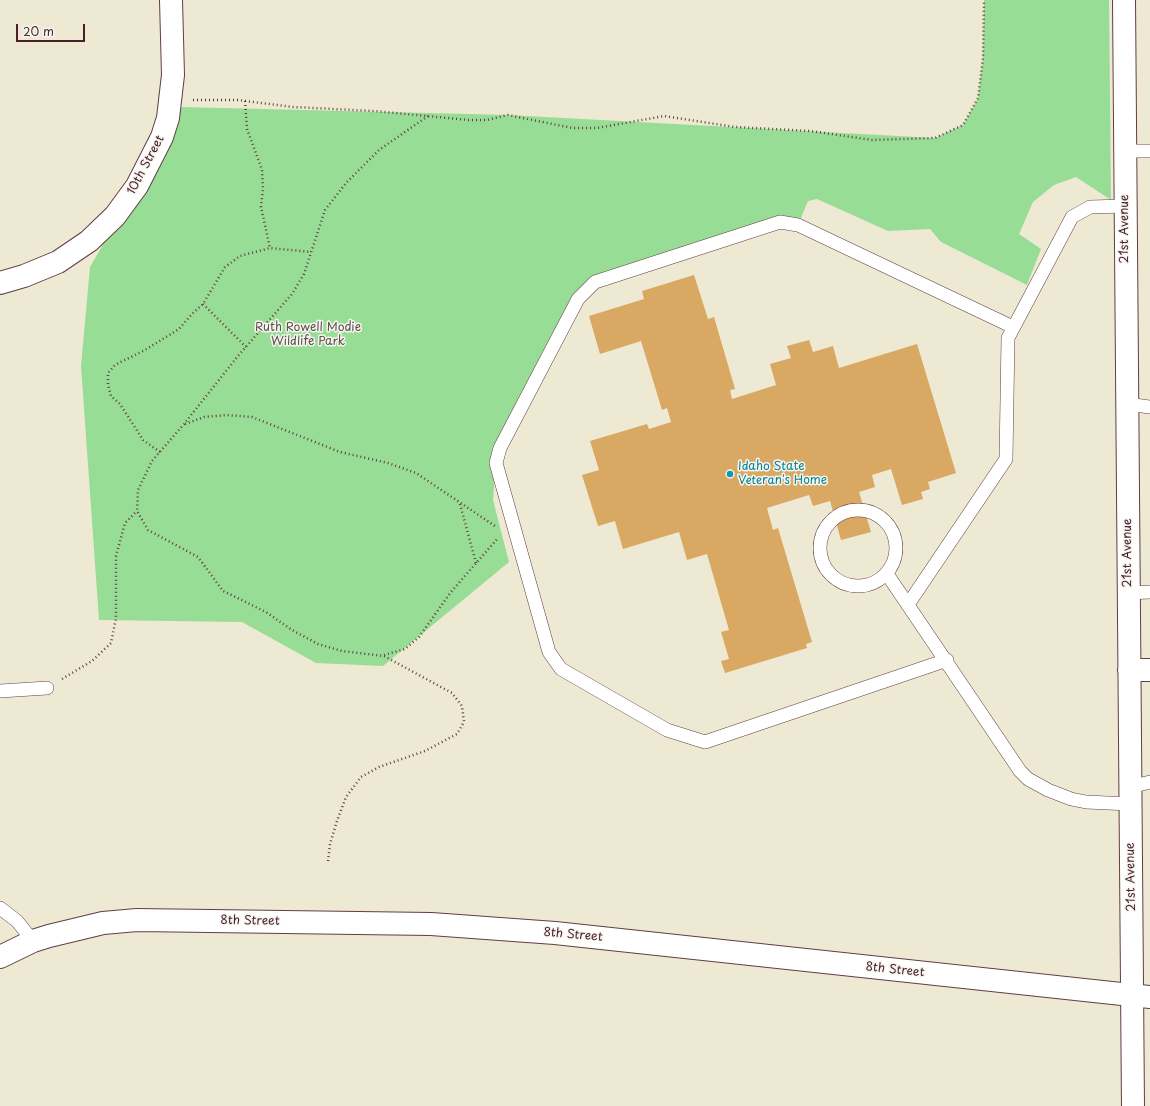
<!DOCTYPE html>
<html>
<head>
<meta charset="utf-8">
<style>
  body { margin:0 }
  #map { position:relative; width:1150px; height:1106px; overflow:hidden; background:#eee9d2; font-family:"Playpen Sans",sans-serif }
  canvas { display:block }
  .scale { position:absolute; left:16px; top:24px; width:69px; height:18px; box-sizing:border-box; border:2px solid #4a1f2b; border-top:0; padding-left:5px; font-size:12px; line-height:14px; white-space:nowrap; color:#4a1f2b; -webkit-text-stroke:3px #f6f6f2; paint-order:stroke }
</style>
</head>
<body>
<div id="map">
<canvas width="1150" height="1106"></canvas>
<div class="scale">20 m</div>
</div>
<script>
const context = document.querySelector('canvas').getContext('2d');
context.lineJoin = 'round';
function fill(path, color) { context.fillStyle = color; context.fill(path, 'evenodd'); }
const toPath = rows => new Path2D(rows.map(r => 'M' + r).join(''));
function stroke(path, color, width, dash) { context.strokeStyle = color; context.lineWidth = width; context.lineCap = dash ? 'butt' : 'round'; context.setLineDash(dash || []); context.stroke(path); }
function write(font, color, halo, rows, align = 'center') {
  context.font = font + ' "Playpen Sans",sans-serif'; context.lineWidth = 3; context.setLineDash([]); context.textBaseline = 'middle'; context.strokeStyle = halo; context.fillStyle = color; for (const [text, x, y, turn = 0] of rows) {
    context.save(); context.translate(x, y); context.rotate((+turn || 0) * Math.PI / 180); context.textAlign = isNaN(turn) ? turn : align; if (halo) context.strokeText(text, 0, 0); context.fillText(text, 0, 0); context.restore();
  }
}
fill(toPath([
  [984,0,1109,0,1111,200,1076,177,1054,185,1033,202,1019,234,1041,249,1027,285,941,242,930,229,888,231,817,199,808,201,798,225,780,222,595,282,578,299,496,463,493,500,509,562,383,666,316,663,242,622,99,620,81,366,90,267,182,107,508,115,935,138,963,125,978,98,983,58]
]), '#98dd96');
fill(toPath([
  [694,275,708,319,714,317,735,389,730,390,732,399,776,385,770,364,791,358,787,346,809,340,813,352,833,346,839,368,917,344,956,473,928,482,930,489,921,492,923,499,902,505,891,469,872,475,875,487,859,492,871,532,841,540,830,501,813,506,809,495,767,508,773,530,778,528,812,642,806,644,807,648,725,673,721,661,729,659,721,632,729,630,707,554,687,560,679,532,623,549,615,521,598,526,582,475,599,470,590,441,647,424,649,429,671,422,667,408,662,410,641,341,600,354,589,316,644,299,642,291]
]), '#d9a862');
const service = toPath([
  [1125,151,1150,151],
  [1127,404,1150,407],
  '820 548a38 38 0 1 1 76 0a38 38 0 1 1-76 0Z',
  [887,574,1020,771,1028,779,1048,790,1071,799,1086,802,1130,804],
  [1128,593,1150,592],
  [909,603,1006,459,1008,338,1072,217,1090,207,1125,206],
  [947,660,705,742,667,730,561,669,549,652,496,463,500,448,578,299,595,282,780,222,798,225,1013,327],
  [0,691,47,688],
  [1130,787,1150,782],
  [0,908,17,921,33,941]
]);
const minor = toPath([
  [1124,0,1133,1106],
  [0,283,24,276,58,262,89,241,115,216,137,186,162,137,168,118,173,75,171,0],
  [1129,670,1150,670]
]);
const secondary = toPath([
  [0,957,33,941,49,936,103,923,137,920,431,924,555,933,1150,997]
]);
stroke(service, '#633d44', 14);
stroke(minor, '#633d44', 24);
stroke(secondary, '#633d44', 24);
stroke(toPath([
  [193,100,238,100,293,107,374,111,469,120,487,120,508,115,572,128,597,128,664,116,735,127,811,131,872,140,935,138,963,125,978,98,983,58,984,0],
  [245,101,247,129,262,170,263,189,261,207,270,248],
  [203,304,246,347],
  [185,424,204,417,227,415,252,417,340,452,388,463,416,473,495,526],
  [160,452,143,440,120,404,111,396,108,385,108,373,115,365,145,350,179,329,192,314,203,304,225,267,240,256,270,248,311,252],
  [460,504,476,563],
  [384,655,405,649,419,637,451,592,498,538],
  [62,679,92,661,111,643,116,618,116,556,125,523,137,511],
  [328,861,330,844,337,821,346,797,361,777,379,767,425,751,457,734,464,722,462,706,452,693,384,656,342,651,318,644,292,630,266,612,223,591,198,557,148,530,137,511,138,490,152,461,184,424,238,356,292,294,304,274,325,210,346,183,379,150,428,116]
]), '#633d44', 2.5, [1, 3]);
stroke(service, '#fff', 13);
stroke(minor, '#fff', 22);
stroke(secondary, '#fff', 22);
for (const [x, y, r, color] of [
  [730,474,4,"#0f9aa8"]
]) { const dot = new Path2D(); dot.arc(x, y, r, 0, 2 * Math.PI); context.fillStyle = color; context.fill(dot); stroke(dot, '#f6f6f2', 1.5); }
write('12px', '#4a1f2b', '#f6f6f2', [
  ["10th Street",146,165,-62],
  ["21st Avenue",1125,229,-90],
  ["21st Avenue",1128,553,-90],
  ["21st Avenue",1131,877,-91],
  ["8th Street",250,921,1],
  ["8th Street",573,935,5],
  ["8th Street",895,970,6]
]);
write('12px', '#5e4e46', '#f6f6f2', [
  ["Ruth Rowell Modie",308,328],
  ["Wildlife Park",308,342]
]);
write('12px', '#0d838f', '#f6f6f2', [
  ["Idaho State",738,467],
  ["Veteran's Home",738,481]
], 'left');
</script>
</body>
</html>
